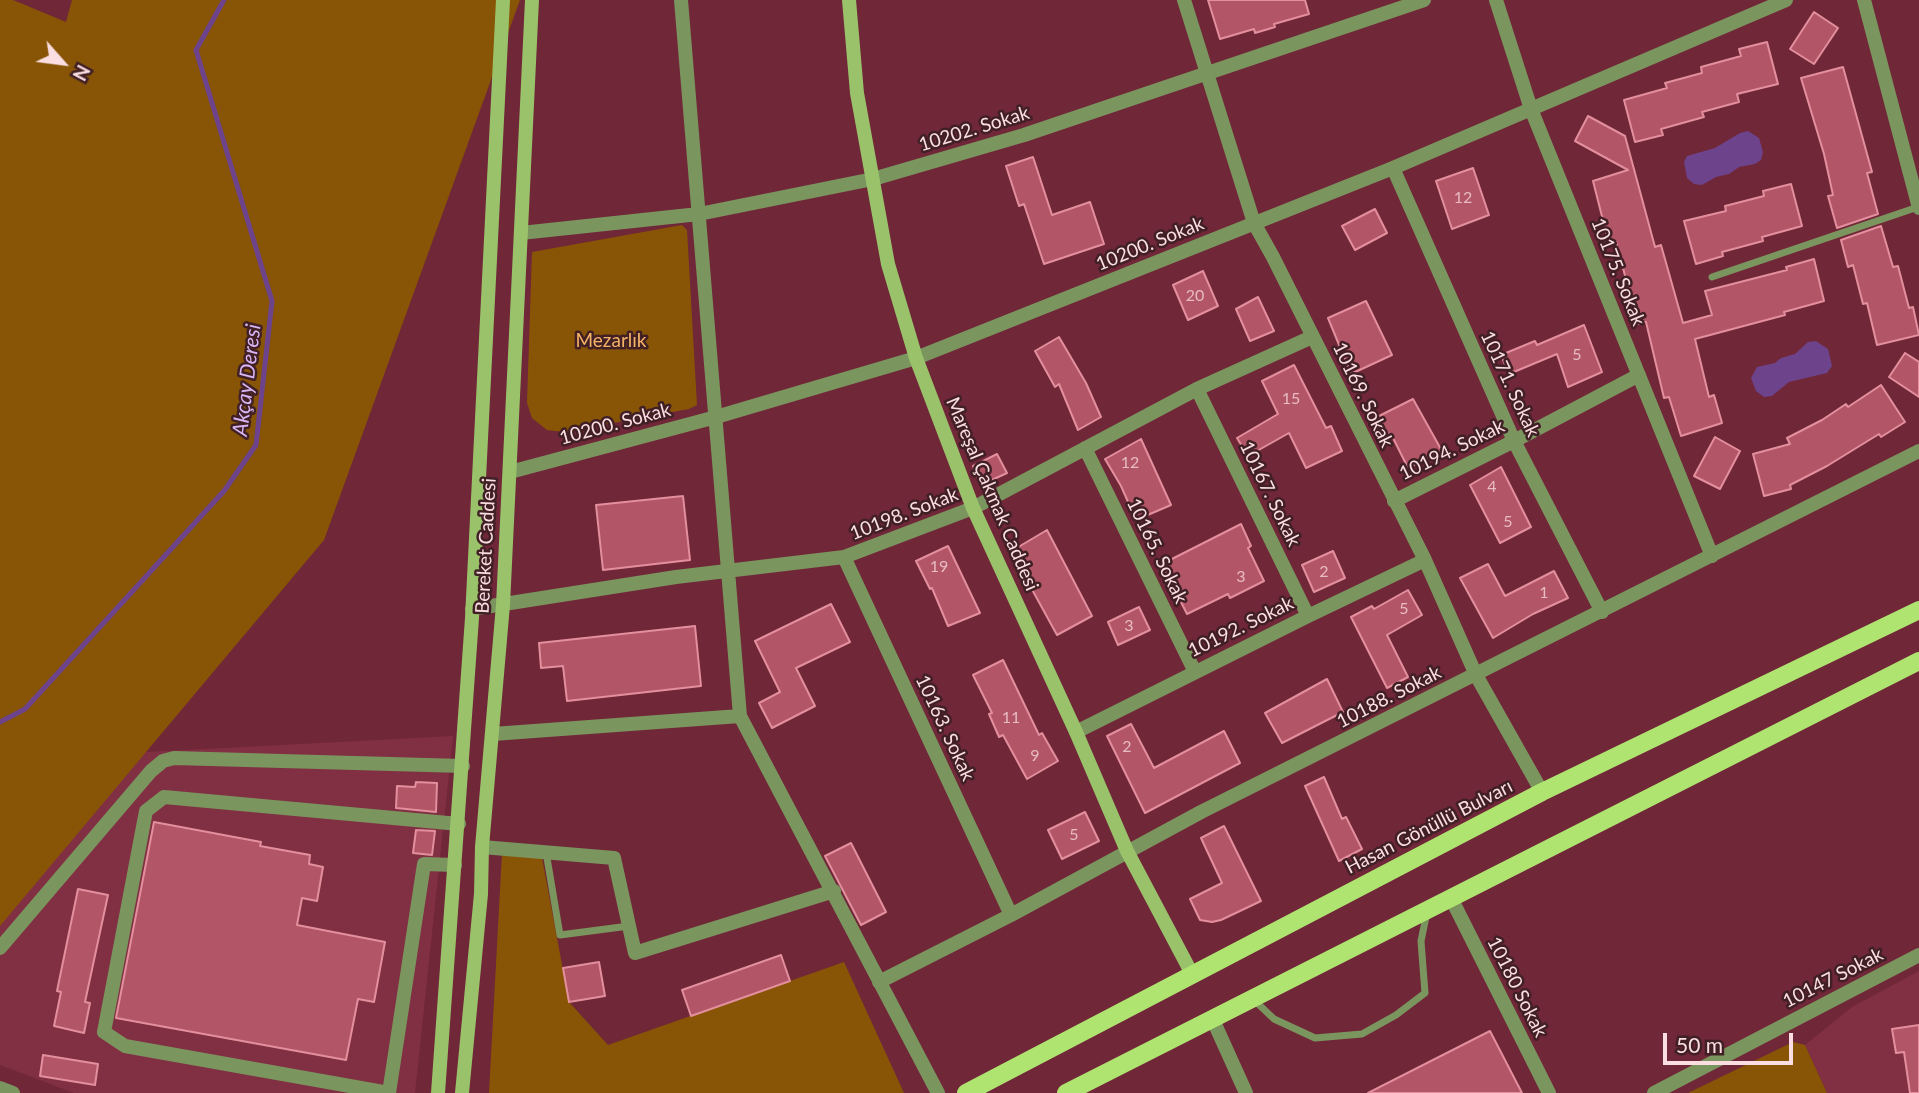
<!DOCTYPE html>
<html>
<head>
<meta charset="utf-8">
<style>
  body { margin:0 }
  #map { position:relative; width:1919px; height:1093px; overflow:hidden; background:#702738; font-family:Lato,sans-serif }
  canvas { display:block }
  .north { position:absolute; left:28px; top:28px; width:70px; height:70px; -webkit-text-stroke:5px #401f25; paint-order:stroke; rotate:118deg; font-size:19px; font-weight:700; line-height:28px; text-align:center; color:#fadee2 }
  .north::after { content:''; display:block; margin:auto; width:24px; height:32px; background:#fadee2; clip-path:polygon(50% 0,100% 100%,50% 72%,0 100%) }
  .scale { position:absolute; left:1663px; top:1033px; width:130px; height:32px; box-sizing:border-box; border:4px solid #fadee2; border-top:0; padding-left:9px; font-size:21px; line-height:24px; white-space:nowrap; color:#fadee2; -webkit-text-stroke:5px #401f25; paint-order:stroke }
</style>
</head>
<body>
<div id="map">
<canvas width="1919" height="1093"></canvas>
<div class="north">N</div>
<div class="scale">50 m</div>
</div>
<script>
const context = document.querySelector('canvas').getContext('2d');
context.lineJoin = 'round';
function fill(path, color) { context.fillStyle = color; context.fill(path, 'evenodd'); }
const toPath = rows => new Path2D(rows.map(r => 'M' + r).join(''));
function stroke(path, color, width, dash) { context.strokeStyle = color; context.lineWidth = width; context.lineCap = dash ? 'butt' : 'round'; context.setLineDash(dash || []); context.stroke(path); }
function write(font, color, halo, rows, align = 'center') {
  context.font = font + ' Lato,sans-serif'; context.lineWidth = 5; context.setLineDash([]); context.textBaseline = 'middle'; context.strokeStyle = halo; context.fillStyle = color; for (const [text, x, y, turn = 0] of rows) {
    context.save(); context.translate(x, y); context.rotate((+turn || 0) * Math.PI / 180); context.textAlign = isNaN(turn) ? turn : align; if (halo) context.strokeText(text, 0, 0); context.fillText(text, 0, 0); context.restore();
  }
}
fill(toPath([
  [453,736,415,1093,74,1093,0,1065,0,919,128,753],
  [1919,971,1919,1093,1827,1093,1805,1045,1852,1007]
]), '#803042');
fill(toPath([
  [0,0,13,0,66,22,72,0,520,0,324,540,0,926],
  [682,225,687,230,697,405,689,409,564,432,547,430,532,418,527,403,532,252],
  [502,853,542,858,569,1002,608,1045,844,962,904,1093,489,1093],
  [1793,1042,1805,1045,1827,1093,1688,1093]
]), '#885506');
fill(toPath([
  [1748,131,1759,138,1763,152,1761,160,1755,164,1739,167,1729,174,1716,177,1702,185,1694,184,1687,178,1684,162,1687,156,1715,148,1740,133],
  [1816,341,1828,349,1832,366,1827,373,1789,382,1772,396,1764,397,1756,391,1751,378,1757,367,1775,363,1781,358,1795,354,1808,342]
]), '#6d438c');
stroke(toPath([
  [0,722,25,709,224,491,256,445,272,301,196,50,224,0]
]), '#6d438c', 5);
const building = toPath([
  [1208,0,1305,0,1309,14,1274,24,1275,27,1255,33,1254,29,1220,39,1208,0],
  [1814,12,1838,28,1814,64,1790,49,1814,12],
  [1767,42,1778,84,1737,94,1739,102,1702,112,1704,117,1661,129,1663,135,1635,142,1624,100,1667,88,1665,83,1702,73,1701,67,1741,56,1739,49,1767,42],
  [1843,67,1872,172,1867,173,1878,214,1837,228,1828,196,1833,195,1824,154,1801,78,1843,67],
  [1588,116,1625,136,1655,247,1661,245,1683,323,1712,315,1705,291,1787,270,1786,267,1814,259,1824,301,1784,312,1785,315,1695,339,1709,397,1714,395,1722,423,1681,436,1669,397,1664,398,1646,322,1638,324,1616,242,1609,244,1593,181,1628,170,1575,141,1588,116],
  [1033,157,1052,215,1090,202,1104,244,1044,264,1024,204,1019,206,1006,166,1033,157],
  [1473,168,1489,215,1452,229,1436,181,1473,168],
  [1791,184,1802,226,1762,237,1763,241,1722,252,1723,256,1696,264,1684,221,1726,211,1725,206,1764,196,1763,191,1791,184],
  [1375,209,1387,233,1355,250,1342,226,1375,209],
  [1881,226,1893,267,1898,266,1909,308,1913,307,1919,335,1877,345,1867,303,1863,304,1853,265,1848,267,1841,240,1881,226],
  [1203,271,1218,306,1188,320,1173,285,1203,271],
  [1258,297,1274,331,1250,341,1236,309,1258,297],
  [1366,301,1392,355,1351,374,1328,318,1366,301],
  [1584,325,1602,372,1568,387,1557,354,1509,374,1501,355,1535,341,1537,345,1584,325],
  [1059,337,1086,383,1101,417,1078,430,1059,384,1055,387,1035,351,1059,337],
  [1905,353,1919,362,1919,397,1889,377,1905,353],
  [1294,365,1326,428,1331,426,1342,451,1306,468,1289,433,1248,456,1237,438,1278,414,1262,381,1294,365],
  [1881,385,1905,422,1881,437,1879,434,1827,466,1790,485,1791,489,1764,496,1753,454,1790,444,1787,438,1822,420,1846,404,1848,407,1881,385],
  [1413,399,1442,451,1408,468,1391,434,1386,436,1377,417,1413,399],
  [1715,437,1740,451,1720,489,1694,476,1715,437],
  [1141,439,1171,505,1136,520,1121,486,1105,459,1141,439],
  [997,454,1007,473,981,485,973,466,997,454],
  [1501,467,1531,527,1500,543,1470,485,1501,467],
  [683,496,690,560,603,570,596,505,683,496],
  [1241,524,1251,546,1248,548,1264,581,1230,598,1228,594,1187,614,1162,564,1241,524],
  [1047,530,1092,616,1057,635,1029,584,1034,582,1015,549,1047,530],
  [948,546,980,613,948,626,932,588,930,589,916,561,948,546],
  [1333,551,1345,578,1314,592,1302,565,1333,551],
  [1488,564,1505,596,1554,571,1568,598,1533,614,1493,638,1460,578,1488,564],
  [1408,590,1422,615,1387,635,1408,677,1387,688,1351,617,1372,606,1374,609,1408,590],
  [831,604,850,642,796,668,815,706,772,728,759,703,780,692,755,641,831,604],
  [1139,607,1150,630,1118,645,1108,622,1139,607],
  [695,626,701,686,567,701,563,666,541,668,539,643,695,626],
  [1003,660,1039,735,1042,733,1058,761,1027,779,1003,735,999,737,989,714,992,713,973,675,1003,660],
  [1327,679,1343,712,1282,743,1265,713,1327,679],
  [1131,724,1154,768,1224,731,1240,763,1145,813,1107,736,1131,724],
  [1324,777,1342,819,1346,817,1362,849,1339,861,1305,786,1324,777],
  [416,782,437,783,436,812,396,808,397,786,415,787,416,782],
  [1085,812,1099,841,1062,859,1048,830,1085,812],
  [154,822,261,842,260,846,310,855,309,864,323,867,317,901,302,898,297,925,385,942,374,1002,358,999,346,1060,116,1018,154,822],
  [1224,826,1261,901,1221,920,1212,922,1200,920,1190,899,1222,883,1201,838,1224,826],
  [416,830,435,831,432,855,413,853,416,830],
  [851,843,886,912,861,925,825,856,851,843],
  [78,889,108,895,85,1002,90,1003,84,1033,54,1026,61,992,57,991,78,889],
  [781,955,790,981,691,1016,682,990,781,955],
  [599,962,605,996,569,1002,563,968,599,962],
  [1919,1025,1919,1093,1910,1093,1904,1052,1896,1053,1892,1029,1919,1025],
  [1490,1031,1522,1093,1368,1093,1490,1031],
  [43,1055,98,1064,95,1085,40,1076,43,1055]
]);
fill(building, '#b25567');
stroke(building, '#e38f9d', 2);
stroke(toPath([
  [1712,277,1918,207],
  [546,852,560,935,629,926],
  [1253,999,1274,1019,1315,1038,1362,1034,1396,1015,1425,993,1421,941,1427,912]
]), '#7b955f', 7);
stroke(toPath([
  [681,0,740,716,938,1093],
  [1184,0,1254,223,1273,257,1425,560,1476,675,1542,792],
  [1496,0,1531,109,1712,556],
  [1864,0,1919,208],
  [1393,168,1514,441,1602,612],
  [521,233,699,214,873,179,1024,135,1424,0],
  [1197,389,1308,616],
  [1085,448,1195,672],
  [510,472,716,417,916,358,1393,168,1786,0],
  [1394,501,1514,441,1639,375],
  [844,557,1011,915],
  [472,609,676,577,844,557,973,508,1197,389,1312,337],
  [1076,732,1308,616,1425,560],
  [493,734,740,716],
  [482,847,614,858,635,953,834,891],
  [455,865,424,864,389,1093,125,1046,104,1032,146,811,164,797,459,824],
  [1451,898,1549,1093],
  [0,948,151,771,163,761,174,758,463,766],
  [879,982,1011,915,1201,812,1919,451],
  [1213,1020,1246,1093],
  [0,1088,13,1093],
  [1654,1093,1919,955]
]), '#7b955f', 14);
stroke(toPath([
  [849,0,857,93,888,264,916,358,973,508,1076,732,1127,851,1192,974],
  [438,1093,472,618,503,0],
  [462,1093,481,894,482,847,503,605,532,0]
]), '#99c26a', 14);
stroke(toPath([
  [966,1093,1542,792,1919,610],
  [1066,1093,1919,661]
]), '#b0e471', 18);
write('16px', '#e8bcc3', null, [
  ["12",1463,198],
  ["20",1195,296],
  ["5",1577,355],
  ["15",1291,399],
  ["12",1130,463],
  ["4",1492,487],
  ["5",1508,522],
  ["19",939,567],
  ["2",1324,572],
  ["3",1241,577],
  ["1",1544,593],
  ["5",1404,609],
  ["3",1129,626],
  ["11",1011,718],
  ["2",1127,747],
  ["9",1035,756],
  ["5",1074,835]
]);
write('19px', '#fadee2', '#401f25', [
  ["10202. Sokak",974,129,-17],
  ["10200. Sokak",1150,244,-22],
  ["10175. Sokak",1618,272,68],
  ["10171. Sokak",1510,384,65],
  ["10169. Sokak",1363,395,64],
  ["10200. Sokak",615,424,-15],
  ["10194. Sokak",1452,450,-26],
  ["Mareşal Çakmak Caddesi",992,494,67],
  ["10167. Sokak",1270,494,64],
  ["10198. Sokak",904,514,-21],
  ["Bereket Caddesi",486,546,-87],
  ["10165. Sokak",1157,551,64],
  ["10192. Sokak",1241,627,-26],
  ["10188. Sokak",1389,697,-27],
  ["10163. Sokak",945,728,65],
  ["Hasan Gönüllü Bulvarı",1429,827,-27],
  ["10147 Sokak",1833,978,-27],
  ["10180 Sokak",1517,987,63]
]);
write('19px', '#f5b366', '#401f25', [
  ["Mezarlık",611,341]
]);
write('italic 21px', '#d8b6f4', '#401f25', [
  ["Akçay Deresi",247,380,-83]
]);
</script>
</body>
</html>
